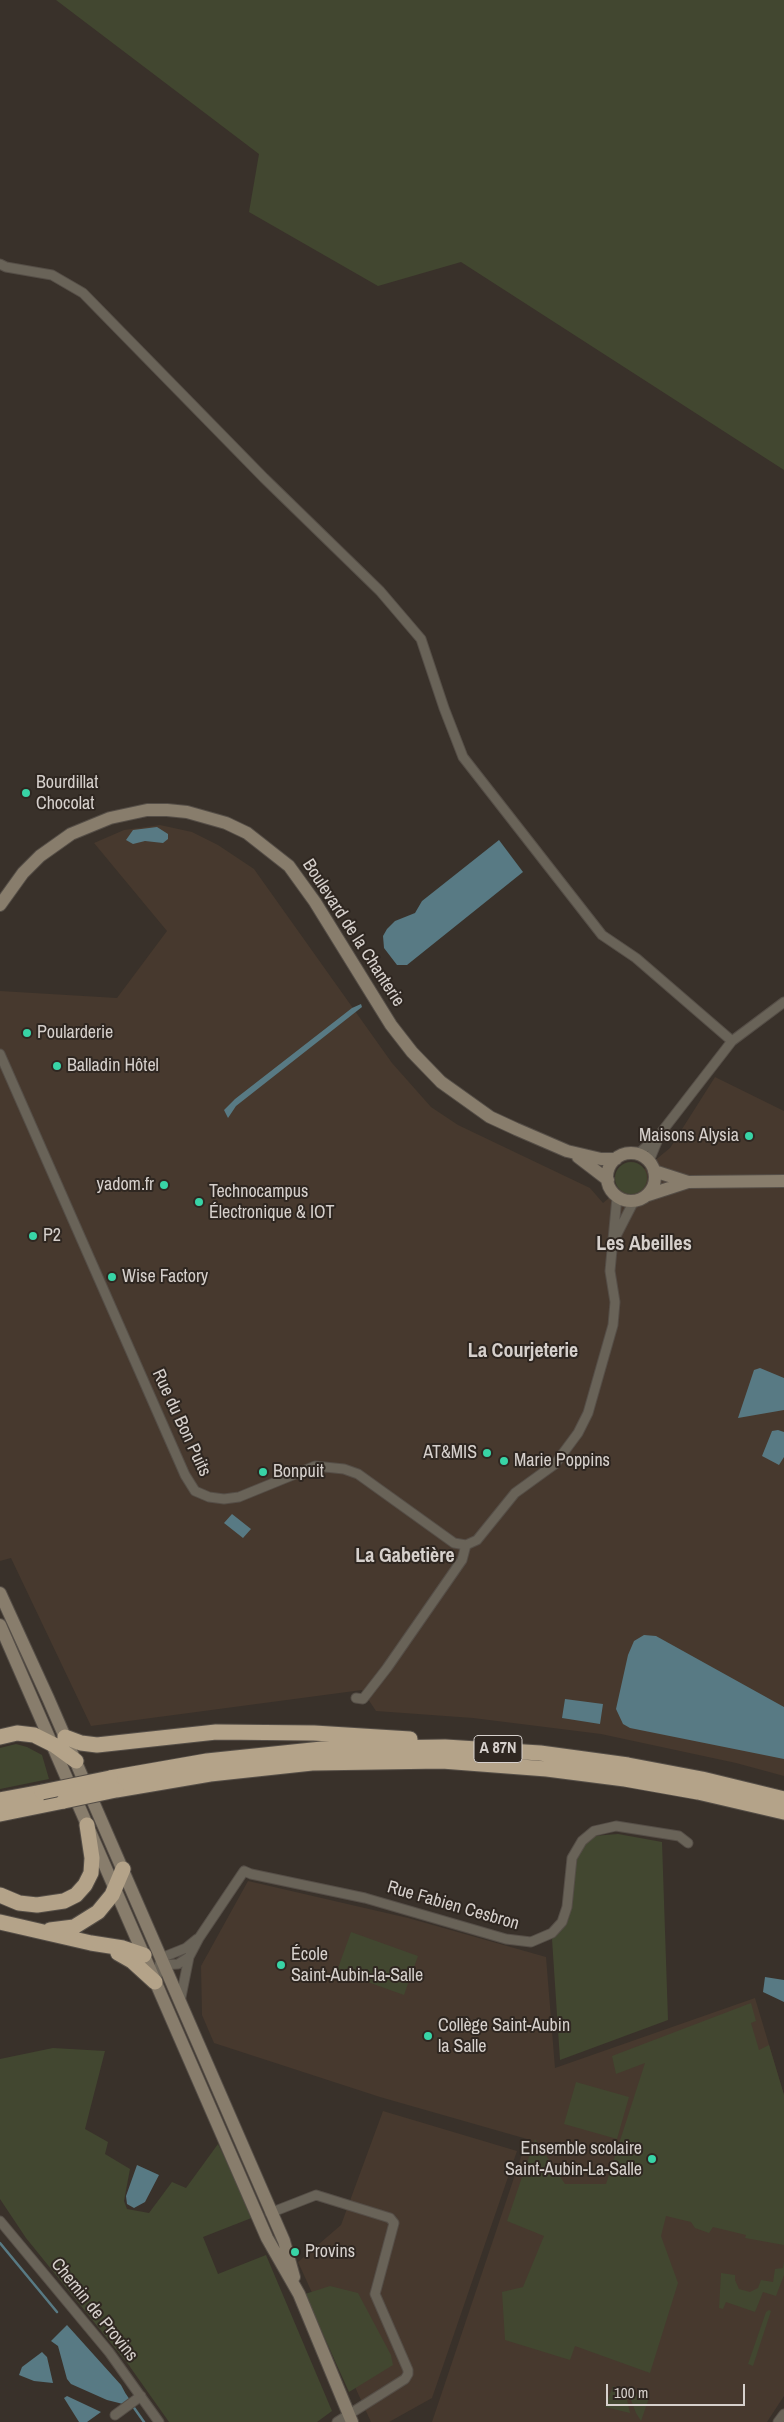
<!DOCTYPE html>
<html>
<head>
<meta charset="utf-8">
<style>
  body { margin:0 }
  #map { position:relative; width:784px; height:2422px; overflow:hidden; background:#39312a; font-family:"Archivo Narrow",sans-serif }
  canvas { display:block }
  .scale { position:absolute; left:606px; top:2384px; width:139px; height:22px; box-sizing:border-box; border:2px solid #d6d0cc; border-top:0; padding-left:6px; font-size:15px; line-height:18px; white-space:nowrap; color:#d6d0cc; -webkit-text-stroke:4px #2f2721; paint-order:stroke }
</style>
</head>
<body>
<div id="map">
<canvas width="784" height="2422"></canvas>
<div class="scale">100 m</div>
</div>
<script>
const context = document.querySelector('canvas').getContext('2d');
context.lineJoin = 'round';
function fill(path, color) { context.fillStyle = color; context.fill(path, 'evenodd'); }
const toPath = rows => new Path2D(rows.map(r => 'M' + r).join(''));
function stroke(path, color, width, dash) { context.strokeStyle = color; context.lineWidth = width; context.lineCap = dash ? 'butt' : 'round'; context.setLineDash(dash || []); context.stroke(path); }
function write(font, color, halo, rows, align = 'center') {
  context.font = font + ' "Archivo Narrow",sans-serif'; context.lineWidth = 4; context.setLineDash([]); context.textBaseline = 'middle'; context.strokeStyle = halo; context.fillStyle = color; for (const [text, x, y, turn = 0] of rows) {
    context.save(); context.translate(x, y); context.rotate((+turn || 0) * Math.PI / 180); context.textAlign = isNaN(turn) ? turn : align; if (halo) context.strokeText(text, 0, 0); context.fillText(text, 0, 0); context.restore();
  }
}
fill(toPath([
  [160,825,192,832,218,845,254,869,392,1063,431,1107,458,1125,590,1188,603,1203,670,1148,715,1077,784,1111,784,1776,736,1763,601,1734,473,1718,376,1711,362,1690,91,1726,11,1558,0,1561,0,991,117,998,167,931,94,843,124,830],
  [248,1881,408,1918,546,1957,555,2068,755,1998,784,2095,784,2396,767,2422,432,2422,527,2139,380,2097,214,2043,202,2015,201,1966],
  [383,2111,517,2151,432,2398,389,2422,371,2422,298,2262,341,2225]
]), '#47392e');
fill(toPath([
  [56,0,784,0,784,470,461,262,378,286,249,212,259,154],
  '615 1178a16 16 0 1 1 32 0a16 16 0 1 1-32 0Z',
  [16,1744,27,1747,42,1755,49,1779,0,1789,0,1748],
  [618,1834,662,1842,668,2020,560,2060,552,1939,569,1918,574,1863,585,1844,593,1836],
  [351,1932,418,1956,404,1995,337,1971],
  [751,2003,756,2021,751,2023,759,2050,769,2045,784,2095,784,2245,745,2238,746,2235,713,2227,709,2233,695,2228,691,2222,666,2216,661,2236,678,2283,650,2373,575,2346,570,2360,505,2340,502,2292,523,2287,544,2236,507,2221,535,2139,565,2184,606,2184,645,2063,616,2074,612,2056],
  [53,2048,105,2051,85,2129,108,2142,105,2154,130,2169,124,2201,127,2209,149,2213,172,2182,186,2188,218,2144,254,2217,203,2237,218,2274,266,2255,332,2411,317,2422,169,2422,128,2364,26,2238,0,2199,0,2059],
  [576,2082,629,2097,617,2139,564,2124],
  [784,2261,784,2275,776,2296,763,2292,755,2312,726,2302,723,2309,719,2308,721,2273,735,2275,735,2280,739,2289,750,2292,758,2288,761,2280,773,2282,775,2269,783,2268],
  [330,2286,358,2293,391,2355,393,2365,349,2392,305,2294],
  [769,2310,771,2311,753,2366,748,2364,766,2312],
  [613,2386,626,2395,630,2413,605,2407],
  [630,2392,649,2398,641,2421,636,2413,629,2395]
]), '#424730');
fill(toPath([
  [157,827,168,834,168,839,163,843,145,841,133,844,126,840,133,830],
  [499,840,523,872,407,965,397,965,384,948,383,936,387,929,395,921,415,913,422,901],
  [361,1004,362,1007,236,1106,228,1118,224,1110,235,1099,352,1008],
  [760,1368,784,1378,784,1410,738,1418,754,1370],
  [778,1430,784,1432,784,1457,779,1465,762,1456,772,1431],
  [232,1514,251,1529,243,1538,224,1523],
  [644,1635,656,1636,784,1707,784,1759,630,1728,623,1724,616,1709,628,1655,634,1641],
  [565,1699,603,1704,600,1724,562,1718],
  [765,1977,784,1980,784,2002,763,1992],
  [137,2165,159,2175,145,2202,134,2208,127,2204,126,2196],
  [67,2325,121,2385,129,2400,123,2404,107,2400,71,2384,67,2379,58,2346,51,2341],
  [42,2352,47,2357,53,2383,34,2381,19,2375,22,2367],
  [67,2396,101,2412,87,2422,79,2422,64,2398]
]), '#587a84');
stroke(toPath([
  [0,2243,57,2312],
  [125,2395,144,2422]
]), '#587a84', 2.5);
const street = toPath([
  [0,264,6,267,52,275,83,293,264,478,380,591,421,639,444,708,463,757,602,935,636,958,732,1041],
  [0,1054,185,1475,195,1491,209,1497,224,1499,239,1497,315,1466,344,1469,358,1474,454,1543,466,1545],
  [638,1154,660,1134,732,1041,784,1002],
  [649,1161,659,1137],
  [615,1238,634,1201],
  [466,1545,477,1540,515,1493,555,1464,578,1433,588,1413,613,1325,615,1302,610,1271,617,1197],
  [356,1698,363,1699,387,1668,462,1560,466,1545],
  [162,1965,178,1964,189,1957],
  [156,1981,161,1958,186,1948,197,1939],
  [180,2002,189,1957,199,1938,244,1871,251,1874,365,1898,506,1939,531,1942,552,1933,562,1922,567,1907,572,1858,582,1841,594,1831,616,1826,679,1836,688,1843],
  [270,2213,316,2195,390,2218,394,2223,375,2294,408,2370,408,2374,405,2379,337,2422],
  [0,2221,109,2352,159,2422],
  [115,2415,141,2396],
  [778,2422,784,2414]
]);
const secondary = toPath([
  [0,905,23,873,40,856,71,834,110,818,147,810,167,810,187,812,226,823,247,833,289,866,315,902,391,1025,412,1052,441,1082,490,1117,516,1129,567,1151,601,1159,616,1159],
  '607 1177a24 24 0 1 1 48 0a24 24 0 1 1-48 0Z',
  [578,1157,608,1180],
  [654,1171,688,1182],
  [648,1195,688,1182,784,1181],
  [0,1593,48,1698,284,2241,294,2277],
  [0,1625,267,2238,299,2294,352,2422]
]);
const highway = toPath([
  [0,1737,17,1733,34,1735,54,1745,76,1761],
  [65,1737,81,1743,97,1745,216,1732,314,1733,410,1739],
  [110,1778,207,1761,322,1749,445,1747,540,1753,628,1765,702,1779,784,1799],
  [116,1790,210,1774,312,1763,442,1761,547,1769,625,1779,698,1792,784,1812],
  [0,1800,42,1792],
  [0,1814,64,1801],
  [0,1895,19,1903,37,1905,64,1901,76,1895,85,1885,91,1873,92,1858,87,1825],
  [0,1922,91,1943,123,1948,144,1955],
  [50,1930,74,1927,98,1912,112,1895,123,1869],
  [118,1953,132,1961,155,1982]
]);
stroke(street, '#554e47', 11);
stroke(secondary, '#554e47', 14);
stroke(highway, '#554e47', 17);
stroke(street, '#696358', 9);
stroke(secondary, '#887d6c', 12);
stroke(highway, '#b4a389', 15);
const highwayBridge = toPath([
  [42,1792,110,1778],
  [64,1801,116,1790]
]);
stroke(highwayBridge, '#554e47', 17, []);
stroke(highwayBridge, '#b4a389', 15);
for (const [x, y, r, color] of [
  [26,793,5,"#38d4a6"],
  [27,1033,5,"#38d4a6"],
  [57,1066,5,"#38d4a6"],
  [749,1136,5,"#38d4a6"],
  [164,1185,5,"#38d4a6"],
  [199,1202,5,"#38d4a6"],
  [33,1236,5,"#38d4a6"],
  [112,1277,5,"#38d4a6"],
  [487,1453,5,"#38d4a6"],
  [504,1461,5,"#38d4a6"],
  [263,1472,5,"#38d4a6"],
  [281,1965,5,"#38d4a6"],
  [428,2036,5,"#38d4a6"],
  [652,2159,5,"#38d4a6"],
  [295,2252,5,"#38d4a6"]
]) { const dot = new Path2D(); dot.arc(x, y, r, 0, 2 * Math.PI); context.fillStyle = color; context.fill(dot); stroke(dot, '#2f2721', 2); }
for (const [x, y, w] of [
  [498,1749,48]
]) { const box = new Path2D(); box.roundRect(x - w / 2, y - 13.5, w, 27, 4); context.fillStyle = '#2f2721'; context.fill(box); stroke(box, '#d6d0cc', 1); }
write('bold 16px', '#d6d0cc', null, [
  ["A 87N",498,1749]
]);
write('18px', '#d6d0cc', '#2f2721', [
  ["Bourdillat",36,783],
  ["Chocolat",36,804],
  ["Poularderie",37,1033],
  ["Balladin Hôtel",67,1066],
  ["Maisons Alysia",739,1136,"right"],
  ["yadom.fr",154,1185,"right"],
  ["Technocampus",209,1192],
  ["Électronique & IOT",209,1213],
  ["P2",43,1236],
  ["Wise Factory",122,1277],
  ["AT&MIS",477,1453,"right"],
  ["Marie Poppins",514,1461],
  ["Bonpuit",273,1472],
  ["École",291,1955],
  ["Saint-Aubin-la-Salle",291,1976],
  ["Collège Saint-Aubin",438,2026],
  ["la Salle",438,2047],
  ["Ensemble scolaire",642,2149,"right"],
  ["Saint-Aubin-La-Salle",642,2170,"right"],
  ["Provins",305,2252]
], 'left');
write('18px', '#d6d0cc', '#2f2721', [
  ["Boulevard de la Chanterie",353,933,57],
  ["Rue du Bon Puits",181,1423,65],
  ["Rue Fabien Cesbron",453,1906,16],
  ["Chemin de Provins",94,2310,51]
]);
write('bold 20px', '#d6d0cc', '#2f2721', [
  ["Les Abeilles",644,1245],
  ["La Courjeterie",523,1352],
  ["La Gabetière",405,1557]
]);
</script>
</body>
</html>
